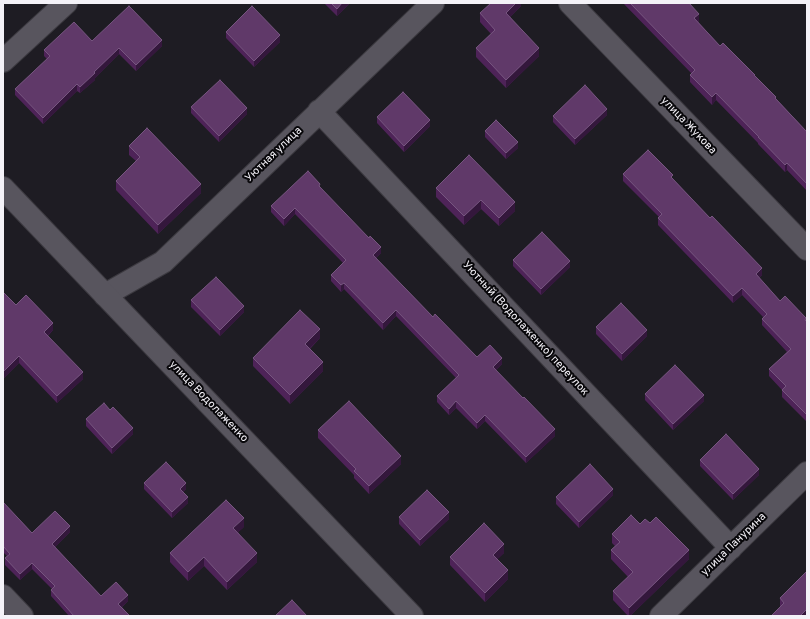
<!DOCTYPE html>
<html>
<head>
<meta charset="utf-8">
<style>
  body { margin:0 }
  #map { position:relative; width:810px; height:619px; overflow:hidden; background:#1e1c23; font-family:Overpass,sans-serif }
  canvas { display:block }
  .frame { position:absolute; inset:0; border:4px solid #f4f2f8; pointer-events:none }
</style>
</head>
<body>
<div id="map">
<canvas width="810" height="619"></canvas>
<div class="frame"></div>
</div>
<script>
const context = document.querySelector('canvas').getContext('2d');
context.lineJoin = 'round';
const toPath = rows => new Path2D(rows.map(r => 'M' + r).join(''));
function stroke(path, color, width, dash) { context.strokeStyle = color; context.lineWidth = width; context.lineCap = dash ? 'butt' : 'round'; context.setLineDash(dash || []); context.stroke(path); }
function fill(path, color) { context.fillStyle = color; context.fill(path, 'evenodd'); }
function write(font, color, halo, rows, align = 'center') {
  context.font = font + ' Overpass,sans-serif'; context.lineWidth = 4; context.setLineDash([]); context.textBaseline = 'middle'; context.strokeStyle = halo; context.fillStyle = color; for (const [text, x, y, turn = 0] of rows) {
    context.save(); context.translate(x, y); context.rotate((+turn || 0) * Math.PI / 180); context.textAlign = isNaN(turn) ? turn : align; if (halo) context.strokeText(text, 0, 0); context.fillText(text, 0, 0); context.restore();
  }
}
const street = toPath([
  [570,3,807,249],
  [3,61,66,3],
  [319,111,731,548],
  [105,295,163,262,433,3],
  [3,596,22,616],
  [661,616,807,473]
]);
const secondary = toPath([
  [3,188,412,616]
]);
stroke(street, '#3c3a40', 24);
stroke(secondary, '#3c3a40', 24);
stroke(street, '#58555e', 22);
stroke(secondary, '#58555e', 22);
fill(toPath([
  [324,3,350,3,337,16],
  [521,3,521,6,510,17,539,56,506,88,476,57,476,48,491,34,480,22,480,13],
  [623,3,689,3,699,21,698,22,720,46,755,76,807,132,807,191,787,170,785,172,758,144,758,143,716,100,712,105,690,82,690,75,692,74],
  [226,32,280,42,254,67,226,38],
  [92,41,162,46,136,71,119,54,95,78,95,80,80,93,77,91,43,124,15,95,15,89,47,59,44,56,44,50],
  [191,107,247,114,219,142,191,113],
  [607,115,575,145,553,122,553,116],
  [377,117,430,126,404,152,377,123],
  [485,131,518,148,506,159,485,137],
  [129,146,201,193,158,234,116,190,116,181,136,161,129,155],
  [469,155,515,211,499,226,481,209,464,225,436,197,436,188],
  [623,174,673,179,762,275,759,278,780,301,807,322,807,422,782,397,782,390,769,376,769,369,787,352,762,325,762,319,763,317,742,295,733,303,658,225,658,218,659,217,623,181],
  [320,188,381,253,376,258,433,317,477,357,502,364,496,370,555,436,526,463,485,421,477,429,456,408,449,415,437,402,437,396,456,378,396,316,383,330,344,289,341,292,331,281,331,275,343,263,295,214,284,226,271,212,271,206],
  [513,260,570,267,541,295,513,266],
  [3,292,16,305,53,330,48,336,83,379,57,403,19,363,3,379],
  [191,300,244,312,220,336,191,307],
  [596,327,647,336,622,361,596,334],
  [320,338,310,349,323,371,290,404,253,366,253,358],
  [645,394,704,401,673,430,645,400],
  [86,419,133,434,112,454,86,426],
  [318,430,401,464,369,494,354,478,354,475,318,438],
  [700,460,759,475,733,500,700,466],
  [144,483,186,489,183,492,188,503,172,518,144,489],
  [613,495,579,528,556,504,556,497],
  [3,502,32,533,70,532,55,547,101,596,128,601,122,607,130,616,69,616,51,596,51,590,52,589,32,569,20,580,5,565,5,558,7,556,3,552],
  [399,517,449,519,420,546,399,524],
  [650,523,689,559,630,616,628,616,613,600,613,591,628,577,611,559,611,550,615,546,612,543,612,534,640,524],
  [244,527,238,532,257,562,227,590,204,566,188,581,170,562,170,553],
  [504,553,497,559,508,579,485,602,450,565,450,557],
  [780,598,807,616,780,607]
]), '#4e2358');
fill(toPath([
  [342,3,350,3,337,16,337,9],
  [516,3,521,3,521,6,506,21,506,13],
  [699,14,699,21,694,26,694,18],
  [280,35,280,42,254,67,254,61],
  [162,40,162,46,136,71,136,65],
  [119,48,119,54,95,78,95,80,80,93,80,87,94,72],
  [539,48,539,56,506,88,506,80],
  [77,84,77,91,43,124,43,118],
  [716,93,716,100,712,105,712,97],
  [247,108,247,114,219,142,219,136],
  [607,109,607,115,575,145,575,139],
  [430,120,430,126,404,152,404,146],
  [518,142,518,148,506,159,506,153],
  [787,163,787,170,785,172,785,165],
  [201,184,201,193,158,234,158,225],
  [481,200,481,209,464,225,464,216],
  [515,202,515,211,499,226,499,218],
  [295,208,295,214,284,226,284,219],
  [381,247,381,253,373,261,373,255],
  [570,261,570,267,541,295,541,289],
  [4,267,4,274,3,275,3,268],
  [762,268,762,275,756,281,756,274],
  [344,283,344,289,341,292,341,285],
  [742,288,742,295,733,303,733,296],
  [244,306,244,312,220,336,220,330],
  [396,310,396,316,383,330,383,323],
  [53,323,53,330,44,339,44,332],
  [320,329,320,338,305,353,305,344],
  [647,330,647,336,622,361,622,354],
  [19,356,19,363,3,379,3,372],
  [502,358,502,364,493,373,493,367],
  [323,362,323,371,290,404,290,395],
  [83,372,83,379,57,403,57,396],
  [704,395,704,401,673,430,673,424],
  [456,401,456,408,449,415,449,409],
  [485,415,485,421,477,429,477,423],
  [133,428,133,434,112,454,112,448],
  [555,429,555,436,526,463,526,457],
  [401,456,401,464,369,494,369,486],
  [759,469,759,475,733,500,733,494],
  [186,483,186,489,180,495,180,489],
  [613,489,613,495,579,528,579,522],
  [188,497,188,503,172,518,172,512],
  [449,512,449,519,420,546,420,540],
  [244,518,244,527,233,537,233,528],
  [70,526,70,532,52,550,52,544],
  [504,544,504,553,493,564,493,555],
  [689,550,689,559,630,616,629,616,629,608],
  [257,553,257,562,227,590,227,582],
  [204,557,204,566,188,581,188,572],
  [32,563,32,569,20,580,20,574],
  [508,570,508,579,485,602,485,593],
  [128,595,128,601,118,610,118,604],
  [807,609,807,616,800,616]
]), '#34173c');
const building = toPath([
  [331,3,342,3,337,9,331,3],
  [491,3,516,3,506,13,539,48,506,80,476,48,495,30,480,13,491,3],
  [630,3,689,3,699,14,694,18,720,46,723,43,755,75,754,75,776,97,775,98,807,132,807,184,787,163,785,165,758,137,759,137,716,93,712,97,690,75,695,70,630,3],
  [129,6,162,40,136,65,119,48,94,72,95,73,80,87,77,84,43,118,15,89,50,56,44,50,74,22,92,41,129,6],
  [252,6,280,35,254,61,226,32,252,6],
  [220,80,247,108,219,136,191,107,220,80],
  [585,85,607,109,575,139,553,116,585,85],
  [403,92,430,120,404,146,377,117,403,92],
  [496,120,518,142,506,153,485,131,496,120],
  [147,128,201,184,158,225,116,181,140,157,129,146,147,128],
  [648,150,673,175,671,177,710,218,712,216,762,268,756,274,780,301,785,296,806,318,805,320,807,322,807,415,782,390,786,386,769,369,791,349,762,319,767,314,742,288,733,296,658,218,662,214,623,174,648,150],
  [469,155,515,202,499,218,481,200,464,216,436,188,469,155],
  [308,171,320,184,319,186,369,238,370,236,381,247,373,255,433,317,435,314,477,357,490,345,502,358,493,367,523,398,524,397,555,429,526,457,485,415,477,423,456,401,449,409,437,396,459,375,396,310,383,323,344,283,341,285,331,275,346,260,295,208,284,219,271,206,308,171],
  [542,232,570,261,541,289,513,260,542,232],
  [216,277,244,306,220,330,191,300,216,277],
  [3,292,16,305,26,295,53,323,44,332,83,372,57,396,19,356,3,372,3,292],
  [621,303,647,330,622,354,596,327,621,303],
  [300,310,320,329,305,344,323,362,290,395,253,358,300,310],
  [675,365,704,395,673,424,645,394,675,365],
  [349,401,401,456,369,486,354,471,356,469,318,430,349,401],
  [104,403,110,410,113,407,133,428,112,448,86,419,104,403],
  [726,434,759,469,733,494,700,460,726,434],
  [166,462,186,483,180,489,188,497,172,512,144,483,166,462],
  [590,464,613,489,579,522,556,497,590,464],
  [427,490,449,512,420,540,399,517,427,490],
  [226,500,244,518,233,528,257,553,227,582,204,557,188,572,170,553,226,500],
  [3,502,32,533,55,511,70,526,52,544,101,596,116,582,128,595,118,604,130,616,74,616,51,590,55,586,32,563,20,574,5,558,10,554,3,546,3,502],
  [631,515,640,524,645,519,650,523,656,517,689,550,629,608,613,591,633,572,611,550,620,542,612,534,631,515],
  [484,523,504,544,493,555,508,570,485,593,450,557,484,523],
  [807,571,807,609,800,616,771,616,784,603,780,598,807,571],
  [292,600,307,616,275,616,292,600]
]);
fill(building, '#603969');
stroke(building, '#775680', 1);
write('11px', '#f4f2f8', '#08070a', [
  ["улица Жукова",688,126,46],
  ["Уютная улица",274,155,-44],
  ["Уютный (Водолаженко) переулок",525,329,47],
  ["улица Водолаженко",208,402,46],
  ["улица Панурина",734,545,-44]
]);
</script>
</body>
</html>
